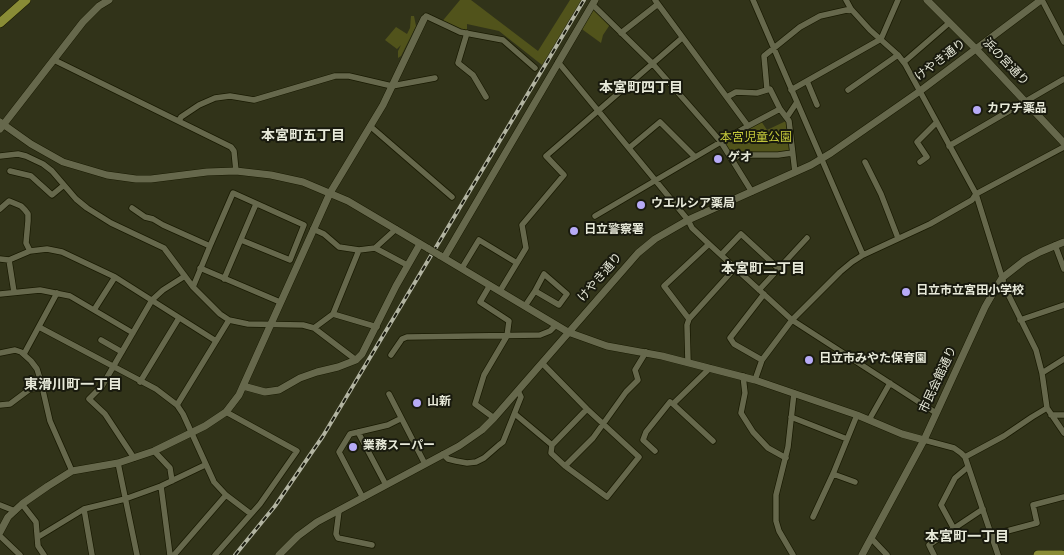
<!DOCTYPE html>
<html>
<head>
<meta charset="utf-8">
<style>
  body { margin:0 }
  canvas { display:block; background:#313319 }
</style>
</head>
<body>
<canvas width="1064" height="555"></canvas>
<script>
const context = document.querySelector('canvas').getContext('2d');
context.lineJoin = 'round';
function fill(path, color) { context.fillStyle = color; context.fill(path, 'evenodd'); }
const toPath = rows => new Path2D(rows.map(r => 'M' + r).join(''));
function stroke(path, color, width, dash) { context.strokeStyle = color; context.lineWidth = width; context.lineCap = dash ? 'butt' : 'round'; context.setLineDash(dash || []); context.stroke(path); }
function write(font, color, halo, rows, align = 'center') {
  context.font = font + ' Overpass,"Noto Sans JP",sans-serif'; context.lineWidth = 4; context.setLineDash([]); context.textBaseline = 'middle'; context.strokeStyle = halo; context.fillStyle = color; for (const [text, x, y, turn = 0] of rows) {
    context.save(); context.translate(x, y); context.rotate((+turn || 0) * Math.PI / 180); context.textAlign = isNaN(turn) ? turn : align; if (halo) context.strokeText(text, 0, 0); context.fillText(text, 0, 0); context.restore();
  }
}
fill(toPath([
  [460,0,471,0,538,51,570,0,581,0,542,65,499,31,467,24,467,33,440,24],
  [593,5,611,23,603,35,601,43,579,27],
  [411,16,414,16,416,26,401,56,398,58,398,51,401,45,397,49,385,40,396,27,407,34,410,28],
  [761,121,767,130,786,121,788,125,791,151,776,154,733,156,724,143]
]), '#51531b');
const minor = toPath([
  [655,0,748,126],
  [753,0,863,255],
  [846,0,851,9,870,30,898,55,905,64,976,194,1006,290,1036,350,1042,373,1047,408,1064,433],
  [1042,0,1064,42],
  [593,5,652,63,709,128,721,142,752,192],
  [424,19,426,16,460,32,503,40,535,68],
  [467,33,458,63,473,75,486,97],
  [621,33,658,4],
  [54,60,231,147,234,151,236,171],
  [558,62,688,220,692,228,709,244,792,320,936,413],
  [904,62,949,23],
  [807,81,817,105],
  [767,89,764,56,800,27,820,16,851,9],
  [791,90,881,39,898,0],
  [848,90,898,55],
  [727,97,736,92,757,93,770,89,780,109],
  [787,117,797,102],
  [179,121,181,117,199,105,215,98,230,96,254,100,335,76,349,76,392,86,435,78],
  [370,126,452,197],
  [949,146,1064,79],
  [629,148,660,122,695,157],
  [0,156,18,154,26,156,43,164,52,171,76,199,87,208,111,223,164,248,193,287,220,314,229,320,248,324,303,325,314,328,356,360],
  [732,159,741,155,778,155,792,153],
  [865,162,881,194,898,238],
  [920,162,927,157,917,142,936,123],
  [10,171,31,176,52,195,64,185],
  [132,208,145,217,153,219,163,225,210,246,193,287],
  [0,209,9,201,21,206,25,210,28,214,28,221,26,243,30,251],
  [595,216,748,126,780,109,789,121,795,172],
  [313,229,324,234,339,247,359,250,375,248,396,229],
  [1055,245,1064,269],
  [210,246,233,193,304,225,290,260,241,240],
  [375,248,407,265],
  [721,255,741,234,779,269],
  [0,259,9,260,30,251,47,249,62,252,115,277,216,341],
  [9,260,14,292],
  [200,268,280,302],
  [462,268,479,240,517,263],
  [224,279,256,204],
  [490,285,480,302,509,321,507,336,484,375,475,404,494,418],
  [759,290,807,238],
  [500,291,526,248,522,225,564,175,546,156,682,38],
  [0,294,40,290,70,296,133,333],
  [525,306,535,291,544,274,567,294,559,305,535,291],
  [94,310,115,277],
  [333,314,359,250],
  [689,319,664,286,709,244],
  [1020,320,1064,305],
  [39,327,156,389,177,405,183,414,214,482,226,495,251,514],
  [314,328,333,314,377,327],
  [101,340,122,352],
  [0,353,15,350,21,352,31,361,37,369,41,382,50,421,72,471],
  [24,354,57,293],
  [391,355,402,339,407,337,540,335,550,331,556,325],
  [762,360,734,344,730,338,764,294],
  [688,362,687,325,689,319,735,268],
  [710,368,673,404,713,441],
  [1042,373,1064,359],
  [743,376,745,393,741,413,753,432,768,448,786,458],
  [755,380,762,360,792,320,840,272,852,262,863,255,930,224,972,200,976,194,1064,147],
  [140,382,179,318],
  [389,394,425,464],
  [0,405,10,404,30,389,42,388],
  [177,405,229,320],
  [515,414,552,445,551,453,565,466,607,497,639,457,587,409,542,363],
  [1051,415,1064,415],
  [791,417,847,439],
  [869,420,890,383],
  [358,432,386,485],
  [924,440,954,448,961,453,965,457,998,555],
  [552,445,587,409],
  [154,451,170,468,172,481],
  [655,451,643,440,646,432,670,402],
  [443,454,448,459,456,461,467,463,476,462,484,458,499,445,503,442,521,397,518,391],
  [965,457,1004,436,1032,417,1047,408],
  [134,458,105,414,89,399,102,386,152,300,163,290,185,276],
  [118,463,137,555],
  [565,466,593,438,626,392,638,380,635,370,646,352],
  [833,474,855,482],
  [161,486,170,555],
  [363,498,339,452,350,434,388,425,400,419],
  [22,504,36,522,38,546,44,555],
  [0,505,15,511],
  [84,509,92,555],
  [339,511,336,534,338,538,372,545],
  [813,517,833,474,857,415],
  [954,529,941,505,955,478,968,467],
  [992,535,1037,523,1033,505,1064,497],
  [0,536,20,555],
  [38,537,84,509,125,499,161,486,205,465],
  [871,538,887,555],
  [174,555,226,495],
  [215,555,260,504,297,451,226,412],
  [793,555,779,531,776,521,776,495,788,447,794,393],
  [934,555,929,545,983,509]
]);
const tertiary = toPath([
  [927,0,976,49,1064,143],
  [0,122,31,144,63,162,107,175,136,179,151,179,207,172,236,171,271,175,303,182,348,201,429,249],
  [0,129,83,22,99,6,109,0],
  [439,255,568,332,607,346,662,356,755,380,857,415,902,434,924,440],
  [444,258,595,0],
  [243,386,265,392,279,390,300,378,317,372,338,367,356,360,362,354,396,286,420,244],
  [0,532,8,517,22,504,48,486,72,471,118,463,154,451,205,426,226,412,239,395,243,386,330,193,383,105,424,19],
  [279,555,298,536,317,522,459,446,482,430,494,418,638,253,655,239,688,220,811,165,831,153,920,91,1041,0],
  [862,555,924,440,985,307,997,286,1002,278,1025,260,1040,252,1064,242]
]);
const trunk = toPath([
  [0,23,26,0],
  [1038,555,1062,555]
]);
stroke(minor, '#191a02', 7);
stroke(tertiary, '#191a02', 8);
stroke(trunk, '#191a02', 10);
stroke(minor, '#66684c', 5.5);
stroke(tertiary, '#66684c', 7);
stroke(trunk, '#898c36', 9);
const rail = toPath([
  [235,555,275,506,323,436,584,0]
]);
stroke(rail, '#b2b4a1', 4);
stroke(rail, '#191a0e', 2, [5.5]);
const tertiaryBridge = toPath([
  [429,249,439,255]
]);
stroke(tertiaryBridge, '#191a02', 8, []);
stroke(tertiaryBridge, '#66684c', 7);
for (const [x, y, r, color] of [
  [977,110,5,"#b7abf7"],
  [718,159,5,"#b7abf7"],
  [641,205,5,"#b7abf7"],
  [574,231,5,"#b7abf7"],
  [906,292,5,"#b7abf7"],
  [809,360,5,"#b7abf7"],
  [417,403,5,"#b7abf7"],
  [353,447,5,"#b7abf7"]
]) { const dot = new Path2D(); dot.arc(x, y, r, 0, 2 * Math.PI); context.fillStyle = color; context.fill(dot); stroke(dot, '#191a0e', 2); }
write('12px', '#e7e9d9', '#191a0e', [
  ["けやき通り",941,61,-37],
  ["浜の宮通り",1005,63,46],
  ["けやき通り",601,278,-49],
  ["市民会館通り",939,380,-65]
]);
write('bold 12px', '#e7e9d9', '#191a0e', [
  ["カワチ薬品",987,110],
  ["ゲオ",728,159],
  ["ウエルシア薬局",651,205],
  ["日立警察署",584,231],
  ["日立市立宮田小学校",916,292],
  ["日立市みやた保育園",819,360],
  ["山新",427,403],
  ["業務スーパー",363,447]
], 'left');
write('12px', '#c3c73a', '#191a0e', [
  ["本宮児童公園",756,139]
]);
write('bold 14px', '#e7e9d9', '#191a0e', [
  ["本宮町四丁目",641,89],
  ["本宮町五丁目",303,137],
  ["本宮町二丁目",763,270],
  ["東滑川町一丁目",73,386],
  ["本宮町一丁目",967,538]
]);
</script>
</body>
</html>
